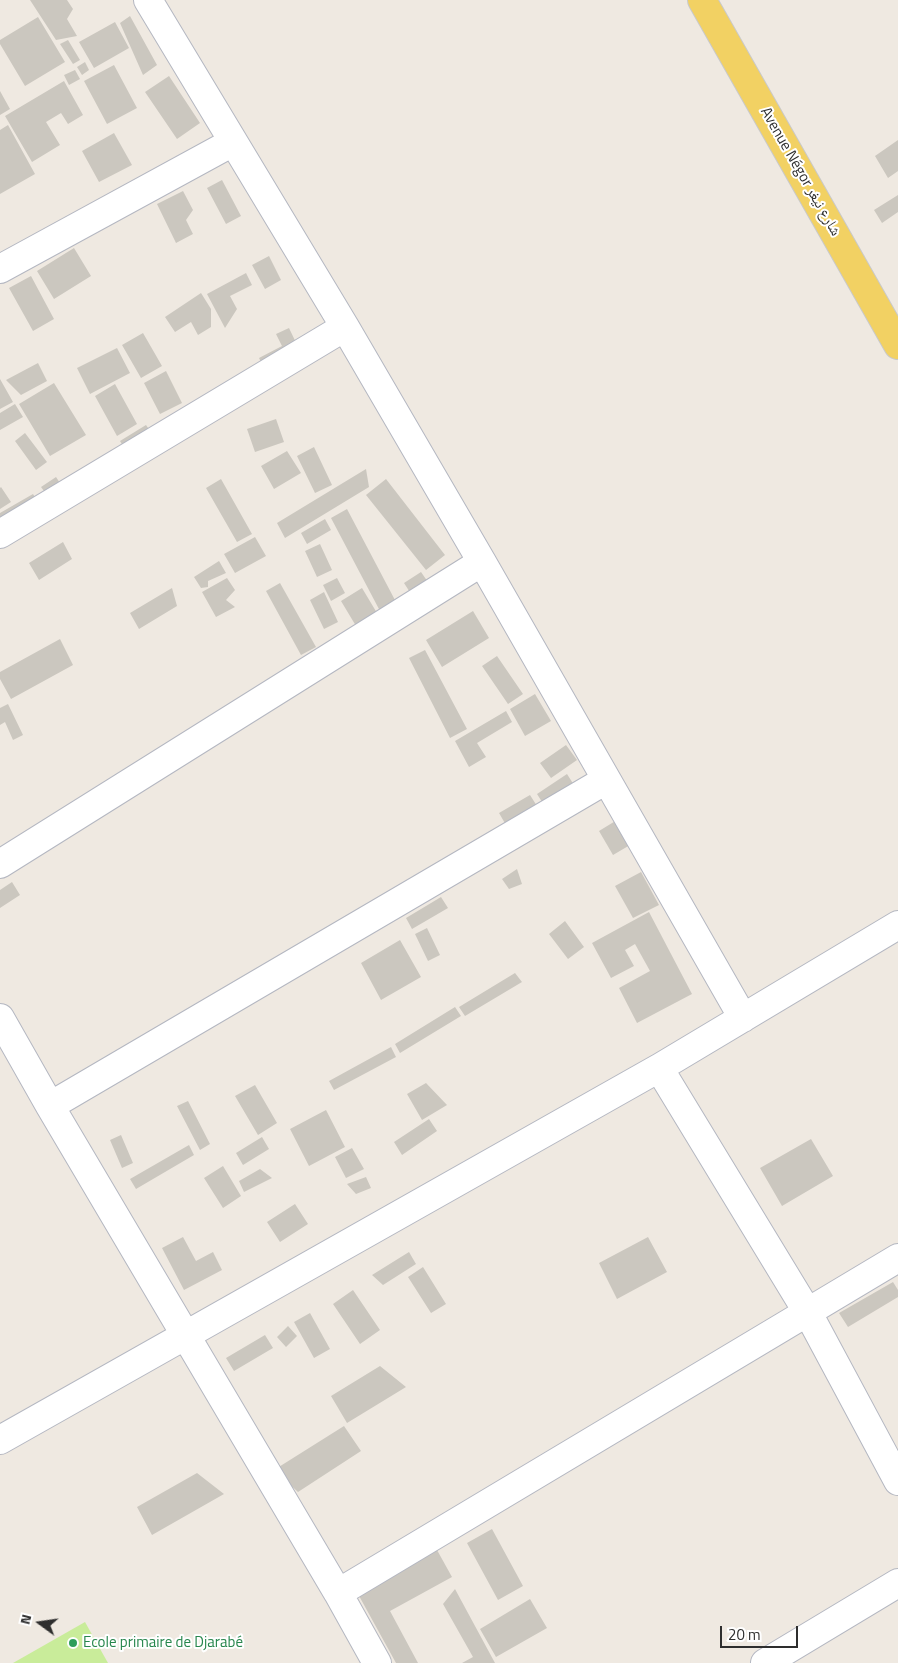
<!DOCTYPE html>
<html>
<head>
<meta charset="utf-8">
<style>
  body { margin:0 }
  #map { position:relative; width:898px; height:1663px; overflow:hidden; background:#efe9e1; font-family:"Titillium Web",sans-serif }
  canvas { display:block }
  .north { position:absolute; left:15px; top:1598px; width:50px; height:50px; -webkit-text-stroke:4px #fff; paint-order:stroke; rotate:284deg; font-size:14px; font-weight:700; line-height:20px; text-align:center; color:#2e2e2e }
  .north::after { content:''; display:block; margin:auto; width:18px; height:22px; background:#2e2e2e; clip-path:polygon(50% 0,100% 100%,50% 72%,0 100%) }
  .scale { position:absolute; left:720px; top:1626px; width:78px; height:22px; box-sizing:border-box; border:2px solid #2e2e2e; border-top:0; padding-left:6px; font-size:15px; line-height:18px; white-space:nowrap; color:#2e2e2e; -webkit-text-stroke:4px #fff; paint-order:stroke }
</style>
</head>
<body>
<div id="map">
<canvas width="898" height="1663"></canvas>
<div class="north">N</div>
<div class="scale">20 m</div>
</div>
<script>
const context = document.querySelector('canvas').getContext('2d');
context.lineJoin = 'round';
function fill(path, color) { context.fillStyle = color; context.fill(path, 'evenodd'); }
const toPath = rows => new Path2D(rows.map(r => 'M' + r).join(''));
function stroke(path, color, width, dash) { context.strokeStyle = color; context.lineWidth = width; context.lineCap = dash ? 'butt' : 'round'; context.setLineDash(dash || []); context.stroke(path); }
function write(font, color, halo, rows, align = 'center') {
  context.font = font + ' "Titillium Web","Noto Naskh Arabic",sans-serif'; context.lineWidth = 4; context.setLineDash([]); context.textBaseline = 'middle'; context.strokeStyle = halo; context.fillStyle = color; for (const [text, x, y, turn = 0] of rows) {
    context.save(); context.translate(x, y); context.rotate((+turn || 0) * Math.PI / 180); context.textAlign = isNaN(turn) ? turn : align; if (halo) context.strokeText(text, 0, 0); context.fillText(text, 0, 0); context.restore();
  }
}
fill(toPath([
  [85,1622,108,1663,13,1663]
]), '#c9ec9a');
fill(toPath([
  [30,0,67,0,73,9,67,19,77,36,56,40],
  [130,16,157,65,143,75,120,23],
  [38,17,65,62,25,86,0,44,0,40],
  [115,22,129,48,94,68,79,42],
  [68,40,80,60,73,64,60,44],
  [85,62,89,70,82,75,77,67],
  [114,65,137,108,107,124,84,81],
  [75,70,80,79,69,85,64,75],
  [169,76,200,123,177,139,145,92],
  [64,81,83,115,68,124,61,113,46,122,60,145,32,162,5,116],
  [0,91,10,109,0,115],
  [8,125,35,174,0,194,0,130],
  [114,133,132,165,99,182,82,151],
  [898,140,898,171,888,178,875,156],
  [222,180,241,216,226,224,207,188],
  [183,191,193,210,186,220,193,234,176,243,157,204],
  [898,195,898,212,882,223,874,210],
  [74,248,91,276,54,299,37,271],
  [269,256,281,280,265,289,252,265],
  [246,273,252,285,230,296,237,309,225,328,207,294],
  [31,276,54,319,33,331,9,288],
  [201,293,211,309,211,327,198,335,191,322,175,332,165,317],
  [289,328,300,351,264,368,259,358,282,346,276,334],
  [143,333,162,366,141,378,122,345],
  [117,348,130,373,90,394,77,368],
  [38,363,47,381,21,395,6,380],
  [166,371,182,403,160,414,144,383],
  [0,379,13,402,0,409],
  [54,383,86,435,50,456,19,404],
  [115,384,137,424,117,436,95,396],
  [15,404,23,417,0,430,0,413],
  [276,419,284,442,255,452,247,429],
  [146,425,155,438,128,454,120,441],
  [25,433,47,462,36,470,15,441],
  [314,447,332,485,315,493,297,456],
  [287,451,301,473,274,489,261,466],
  [366,469,369,487,285,538,277,523],
  [56,477,64,489,50,499,41,487],
  [221,479,252,534,237,542,206,488],
  [386,479,445,555,426,570,366,495],
  [1,487,11,502,0,509,0,488],
  [33,494,40,505,0,526,0,513],
  [347,509,396,602,380,611,331,518],
  [325,519,331,530,307,544,301,533],
  [255,537,266,556,235,573,224,554],
  [63,542,72,559,39,580,29,563],
  [320,544,332,570,317,577,305,551],
  [219,561,226,573,208,581,208,587,201,588,194,577],
  [421,572,430,585,413,597,404,583],
  [227,578,235,590,226,600,235,607,216,617,202,592],
  [337,578,345,593,331,601,323,585],
  [280,583,316,647,301,655,266,591],
  [172,588,177,606,139,629,130,613],
  [362,588,377,613,356,626,341,601],
  [324,592,338,622,324,629,310,600],
  [473,611,489,638,442,667,426,640],
  [60,639,73,665,11,699,0,679,0,672],
  [425,650,467,729,450,738,409,658],
  [497,656,523,694,508,704,482,666],
  [535,694,551,721,525,736,510,709],
  [8,704,23,735,13,740,5,722,0,725,0,708],
  [506,711,512,722,477,743,486,757,469,767,455,741],
  [566,745,577,760,551,778,540,763],
  [567,774,574,785,544,805,537,794],
  [530,795,537,806,506,825,499,813],
  [617,820,630,845,613,855,599,831],
  [517,869,522,884,509,889,502,879],
  [641,872,659,905,633,918,615,886],
  [12,882,20,895,0,908,0,890],
  [441,897,448,908,412,929,406,918],
  [649,912,692,994,637,1023,619,988,650,971,635,944,625,950,634,966,611,978,592,943],
  [565,921,584,947,568,959,549,934],
  [427,928,440,955,428,961,415,934],
  [400,940,421,977,381,1000,361,963],
  [515,973,522,982,465,1016,459,1007],
  [455,1007,461,1016,400,1053,395,1044],
  [391,1047,396,1057,334,1090,329,1081],
  [426,1083,447,1105,422,1120,407,1094],
  [255,1085,277,1123,258,1135,235,1096],
  [188,1101,210,1144,200,1150,177,1106],
  [326,1110,345,1147,309,1166,290,1129],
  [429,1119,437,1131,402,1155,394,1142],
  [121,1135,133,1163,122,1168,110,1140],
  [262,1137,269,1149,243,1165,236,1153],
  [811,1139,833,1176,782,1206,760,1168],
  [189,1145,194,1155,136,1189,130,1179],
  [352,1148,364,1169,346,1178,335,1157],
  [223,1166,241,1196,223,1208,204,1178],
  [260,1169,272,1178,244,1192,239,1181],
  [366,1177,371,1188,356,1194,347,1184],
  [295,1204,308,1224,280,1242,267,1222],
  [183,1237,196,1261,213,1252,222,1270,184,1290,162,1248],
  [648,1237,667,1272,617,1299,599,1263],
  [409,1252,416,1264,383,1285,372,1275],
  [423,1267,446,1304,431,1313,408,1277],
  [893,1282,898,1290,898,1297,848,1327,839,1313],
  [353,1290,380,1330,360,1344,333,1304],
  [310,1313,330,1349,314,1358,294,1322],
  [288,1326,297,1336,286,1347,277,1337],
  [265,1335,273,1348,234,1371,226,1358],
  [380,1366,406,1387,347,1423,331,1396],
  [344,1426,361,1451,298,1492,274,1470],
  [197,1473,224,1494,152,1535,137,1507],
  [492,1529,523,1586,498,1600,467,1543],
  [437,1550,452,1577,390,1611,418,1663,396,1663,358,1594],
  [455,1589,495,1663,462,1663,473,1657,443,1604],
  [530,1599,547,1628,496,1657,480,1629]
]), '#cbc7bf');
const minor = toPath([
  [148,0,345,327,482,562,743,1018],
  [0,269,233,142],
  [0,534,345,327],
  [0,864,482,562],
  [0,1018,50,1106,338,1593,377,1663],
  [659,1068,808,1313,898,1481],
  [50,1106,606,780],
  [0,1440,659,1068,898,925],
  [338,1593,898,1258],
  [765,1663,898,1583]
]);
const major = toPath([
  [702,0,898,345]
]);
stroke(minor, '#b4b7c1', 30);
stroke(major, '#c9c9c9', 30);
stroke(minor, '#fff', 28);
stroke(major, '#f2d163', 28);
for (const [x, y, r, color] of [
  [73,1643,5,"#2e9e5b"]
]) { const dot = new Path2D(); dot.arc(x, y, r, 0, 2 * Math.PI); context.fillStyle = color; context.fill(dot); stroke(dot, '#fff', 2); }
write('15px', '#2e2e2e', '#fff', [
  ["Avenue Négor شارع نيغر",800,172,60]
]);
write('15px', '#27864d', '#fff', [
  ["Ecole primaire de Djarabé",83,1643]
], 'left');
</script>
</body>
</html>
